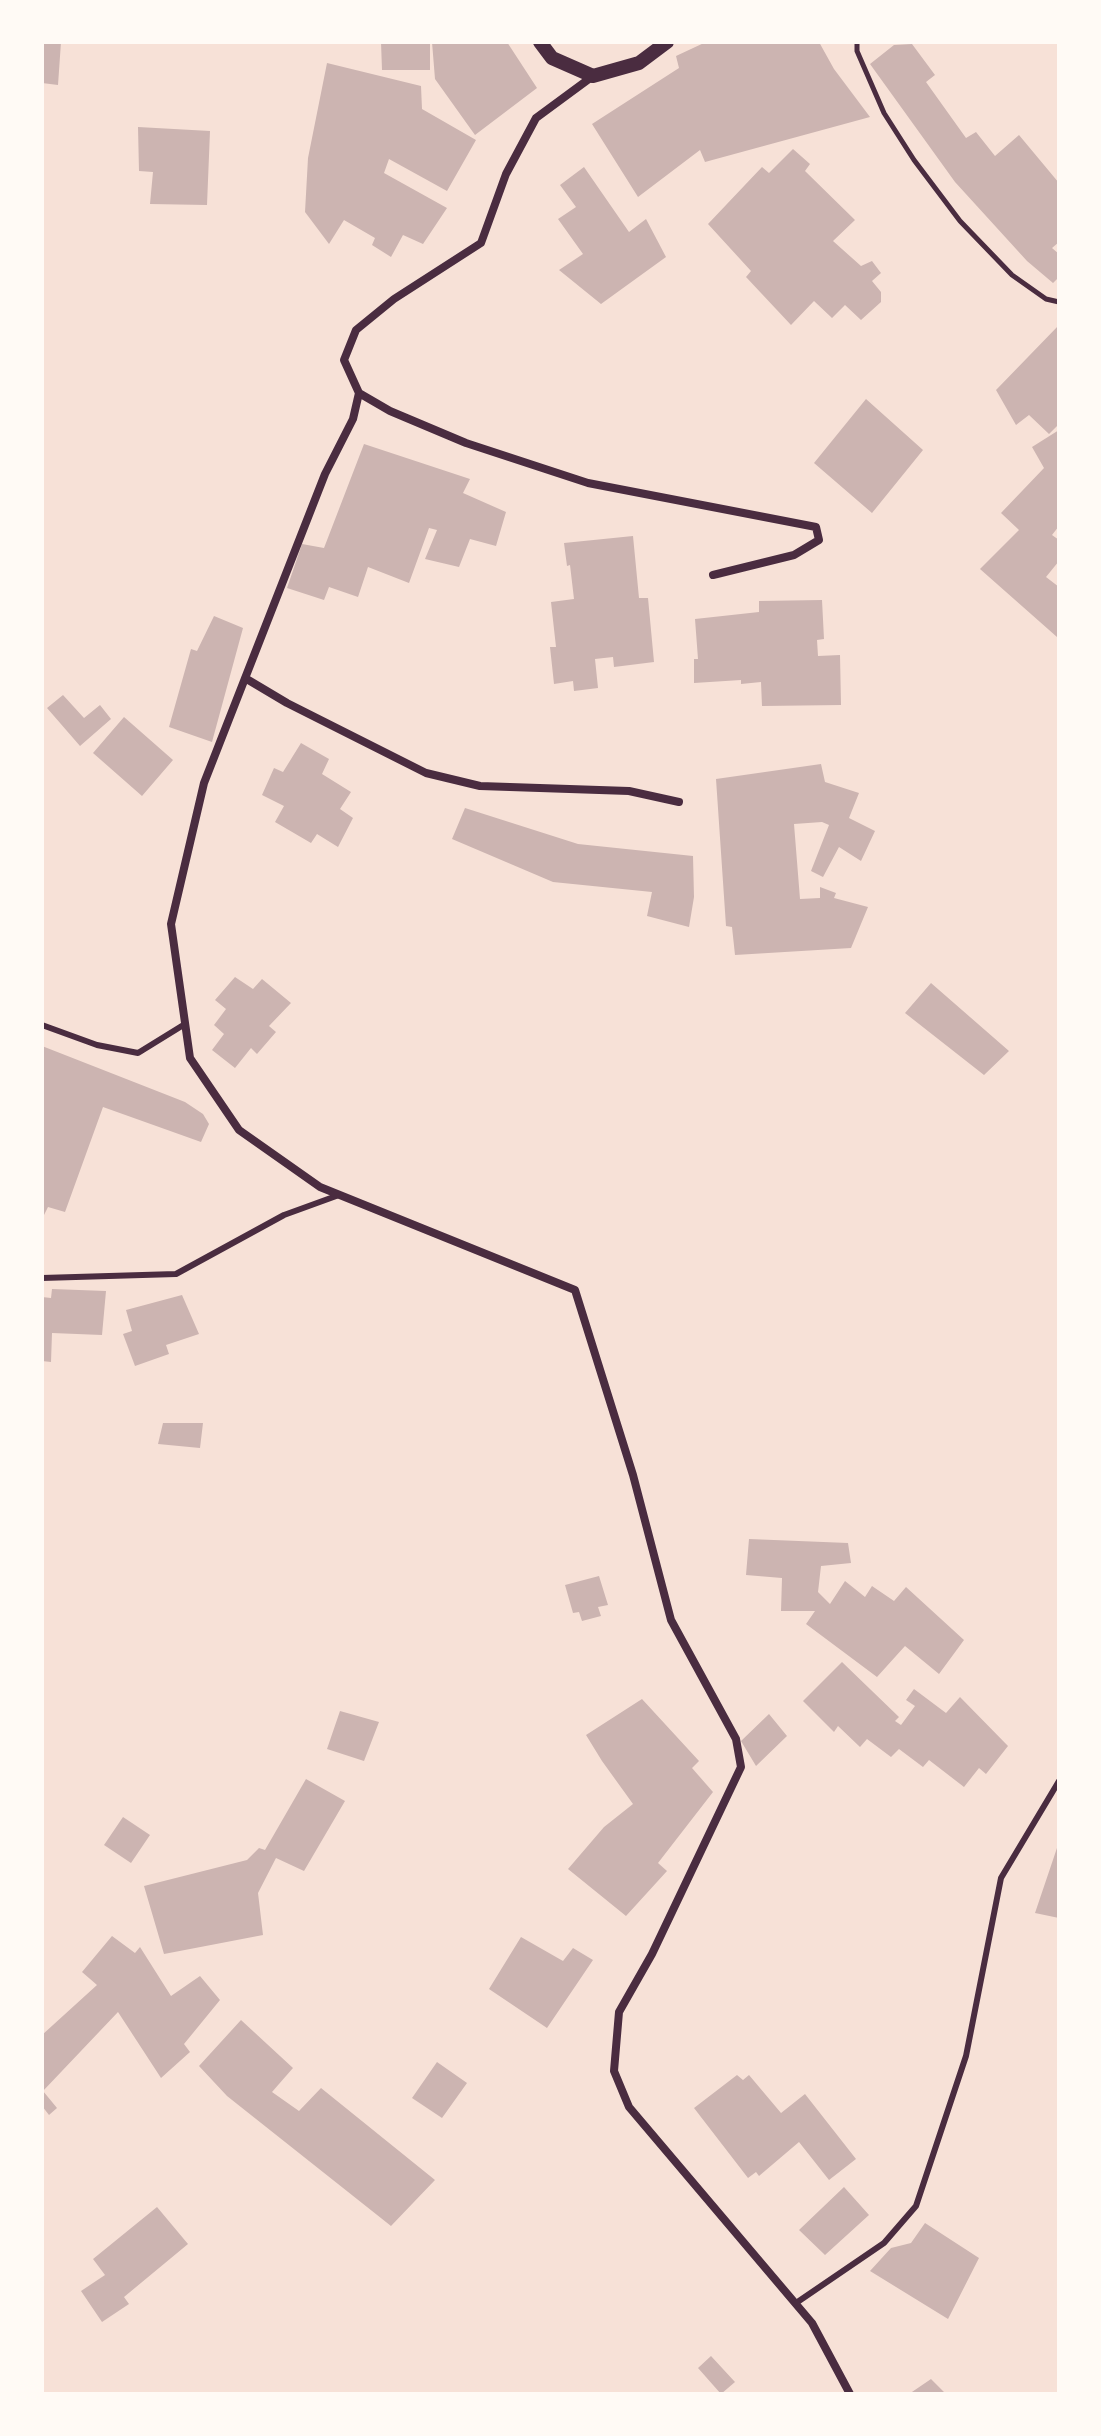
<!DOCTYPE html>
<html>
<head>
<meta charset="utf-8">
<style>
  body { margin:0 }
  #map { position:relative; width:1101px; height:2436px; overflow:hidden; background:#f7e1d7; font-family:"IBM Plex Sans",sans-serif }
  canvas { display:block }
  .frame { position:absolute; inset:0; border:44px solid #fffaf5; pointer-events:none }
</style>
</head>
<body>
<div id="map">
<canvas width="1101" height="2436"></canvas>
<div class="frame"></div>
</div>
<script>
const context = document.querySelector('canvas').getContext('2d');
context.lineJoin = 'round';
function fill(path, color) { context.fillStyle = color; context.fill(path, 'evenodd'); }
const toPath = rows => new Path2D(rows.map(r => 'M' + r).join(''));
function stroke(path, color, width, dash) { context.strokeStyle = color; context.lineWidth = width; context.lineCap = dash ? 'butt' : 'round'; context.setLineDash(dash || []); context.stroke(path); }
fill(toPath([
  [42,42,61,42,58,85,42,83],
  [381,42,430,42,430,70,382,70],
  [432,42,507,42,537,88,475,135,435,79],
  [706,42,819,42,834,69,870,117,705,162,700,150,638,197,592,124,679,68,676,56],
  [912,44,935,75,926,82,966,138,976,132,995,156,1019,135,1059,183,1059,242,1052,248,1059,254,1059,277,1053,283,1027,261,955,182,870,64,894,45],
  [327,63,421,86,422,109,476,140,447,191,389,159,384,173,447,208,423,244,403,235,391,257,372,245,375,238,344,220,329,244,305,212,308,158],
  [138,127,210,131,207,205,150,204,153,172,139,171],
  [793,149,810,164,805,171,855,220,833,241,861,266,872,261,881,273,872,281,881,292,881,302,861,320,845,305,832,318,814,301,791,325,746,277,751,271,708,224,762,167,769,173],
  [584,167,629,232,646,219,666,257,601,304,559,270,583,254,558,219,576,207,560,185],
  [1059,325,1059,424,1049,434,1029,415,1016,425,996,390],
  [866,399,923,450,872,513,814,463],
  [1059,430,1059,526,1052,535,1059,540,1059,561,1046,577,1059,587,1057,637,980,569,1019,530,1001,513,1044,468,1032,447],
  [364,444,470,479,463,493,506,512,496,546,470,539,459,567,425,559,437,530,429,528,409,583,368,567,358,597,329,587,324,600,287,588,302,544,324,548],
  [633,536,639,598,648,598,654,662,614,667,613,657,595,659,598,688,574,691,573,681,554,684,550,647,556,647,551,602,574,599,570,565,567,566,564,543],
  [822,600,824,639,817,640,818,656,840,655,841,705,762,706,761,682,741,684,741,680,694,683,694,659,698,659,695,619,759,612,759,601],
  [214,616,243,628,212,742,169,727,191,649,197,651],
  [63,695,84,718,100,705,111,719,80,746,47,708],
  [124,717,173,760,142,796,93,753],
  [301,743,329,759,322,774,351,792,340,809,353,818,338,847,317,834,311,843,275,822,284,806,262,795,274,768,283,772],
  [821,764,825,782,859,793,849,818,875,831,861,861,839,847,823,877,811,871,829,825,822,822,794,824,800,899,820,898,820,887,836,893,834,898,868,907,851,948,735,955,732,927,726,926,716,779],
  [465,808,578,844,693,856,694,897,689,927,647,916,652,892,553,882,452,839],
  [235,977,253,989,262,979,291,1003,269,1026,276,1032,257,1054,251,1048,235,1068,212,1050,224,1034,214,1025,226,1009,215,1000],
  [931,983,1009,1051,984,1075,905,1013],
  [42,1046,185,1102,203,1114,209,1124,201,1142,103,1107,65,1212,48,1207,42,1219],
  [52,1289,106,1291,102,1335,52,1333,51,1362,42,1361,42,1297,51,1298],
  [182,1295,199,1334,166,1345,169,1354,135,1366,123,1334,132,1331,126,1310],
  [163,1423,203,1423,200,1448,158,1444],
  [749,1539,848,1543,851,1563,821,1566,818,1592,830,1604,845,1581,865,1597,872,1586,894,1601,906,1587,964,1640,939,1674,905,1646,877,1677,806,1624,815,1611,781,1611,782,1578,746,1575],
  [599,1576,608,1605,598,1607,601,1616,582,1621,579,1612,573,1613,565,1585],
  [842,1662,899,1717,895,1721,901,1725,915,1706,906,1700,914,1689,946,1713,960,1697,1008,1746,986,1774,979,1768,964,1787,929,1760,923,1767,899,1749,891,1757,867,1739,860,1747,838,1726,834,1732,803,1701],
  [642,1699,699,1761,692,1768,713,1792,658,1863,667,1871,626,1916,568,1869,604,1827,633,1804,602,1761,586,1735],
  [340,1711,379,1722,364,1761,327,1749],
  [769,1714,787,1736,756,1766,741,1741],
  [306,1779,345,1801,304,1871,276,1858,258,1893,263,1935,164,1954,144,1886,247,1860,259,1848,265,1850],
  [123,1817,150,1835,131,1863,104,1845],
  [1058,1845,1059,1845,1059,1918,1035,1913],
  [112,1936,135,1953,140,1947,171,1996,200,1976,220,2000,184,2044,190,2052,161,2078,118,2012,43,2091,57,2108,49,2115,42,2106,42,2035,97,1985,82,1972],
  [521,1937,563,1961,573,1948,593,1960,547,2028,489,1989],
  [241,2020,293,2068,272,2092,299,2111,321,2088,435,2180,391,2226,227,2096,199,2066],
  [437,2062,467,2083,442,2118,412,2098],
  [737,2075,743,2080,749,2075,781,2113,805,2094,856,2159,829,2180,799,2142,759,2176,756,2172,748,2178,694,2108],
  [844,2187,869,2215,825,2255,799,2230],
  [157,2207,188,2244,124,2297,129,2304,102,2322,81,2291,105,2275,93,2259],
  [925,2223,979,2258,948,2319,870,2271,891,2248,911,2243],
  [711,2356,735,2382,721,2394,698,2368],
  [931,2379,946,2394,909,2394]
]), '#ccb4b1');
stroke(toPath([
  [857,42,857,51,884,113,914,160,960,221,1012,275,1046,299,1059,302]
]), '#4a2c40', 5);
stroke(toPath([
  [42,1025,97,1045,138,1053,185,1024],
  [42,1278,176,1274,284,1215,339,1195],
  [796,2303,884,2243,916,2206,966,2056,1001,1878,1059,1781]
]), '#4a2c40', 6);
stroke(toPath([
  [593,76,536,118,506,174,481,243,394,299,356,330,344,360,359,393,353,419,325,474,204,783,171,924,190,1058,239,1130,320,1187,575,1290,633,1475,671,1620,736,1739,741,1767,652,1954,619,2012,614,2071,629,2107,812,2323,850,2394],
  [359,393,390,411,466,443,588,483,816,527,819,540,794,555,713,575],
  [245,678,287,703,426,773,480,786,629,791,679,802]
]), '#4a2c40', 8);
stroke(toPath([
  [540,42,552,58,593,76,639,63,667,42]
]), '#4a2c40', 14);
</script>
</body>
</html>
